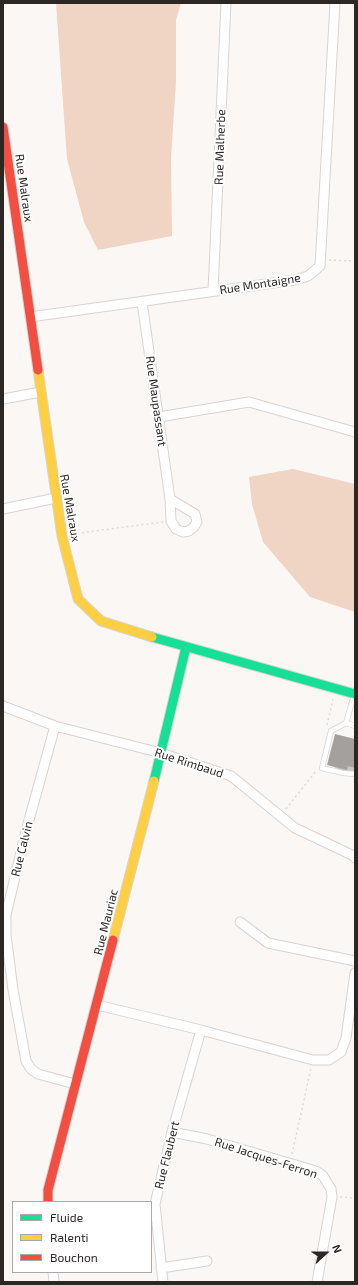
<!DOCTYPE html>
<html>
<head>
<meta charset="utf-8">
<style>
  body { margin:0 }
  #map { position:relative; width:358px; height:1285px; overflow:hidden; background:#faf7f5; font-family:"Exo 2",sans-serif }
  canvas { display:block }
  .frame { position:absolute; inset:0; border:4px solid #2d2724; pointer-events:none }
  .legend { position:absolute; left:12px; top:1201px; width:140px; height:72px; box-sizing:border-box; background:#fff; border:1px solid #aba9a7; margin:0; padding:5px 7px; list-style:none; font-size:12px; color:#2d2724 }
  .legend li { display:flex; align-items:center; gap:8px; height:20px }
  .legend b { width:20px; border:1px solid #aba9a7 }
  .north { position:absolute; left:306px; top:1233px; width:40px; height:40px; -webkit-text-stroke:3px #fff; paint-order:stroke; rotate:69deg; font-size:11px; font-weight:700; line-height:16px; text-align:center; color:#2d2724 }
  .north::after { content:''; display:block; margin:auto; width:14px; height:18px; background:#2d2724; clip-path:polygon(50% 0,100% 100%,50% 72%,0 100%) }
</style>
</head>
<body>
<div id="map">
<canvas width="358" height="1285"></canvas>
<div class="frame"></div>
<ul class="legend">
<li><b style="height:5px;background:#16e098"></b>Fluide</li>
<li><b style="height:5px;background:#ffcf43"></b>Ralenti</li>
<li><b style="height:5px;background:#f24e42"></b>Bouchon</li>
</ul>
<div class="north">N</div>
</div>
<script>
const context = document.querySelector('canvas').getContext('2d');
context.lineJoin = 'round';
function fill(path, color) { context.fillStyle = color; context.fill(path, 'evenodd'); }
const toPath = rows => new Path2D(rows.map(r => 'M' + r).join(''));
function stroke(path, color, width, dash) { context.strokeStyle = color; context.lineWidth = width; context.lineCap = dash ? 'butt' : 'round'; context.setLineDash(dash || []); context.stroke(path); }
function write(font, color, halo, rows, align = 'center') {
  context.font = font + ' "Exo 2",sans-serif'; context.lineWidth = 4; context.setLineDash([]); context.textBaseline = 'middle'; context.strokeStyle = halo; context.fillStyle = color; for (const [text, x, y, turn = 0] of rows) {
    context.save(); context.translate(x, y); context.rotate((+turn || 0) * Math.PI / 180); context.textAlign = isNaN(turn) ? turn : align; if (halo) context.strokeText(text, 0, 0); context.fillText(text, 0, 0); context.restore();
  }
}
fill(toPath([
  [56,3,181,3,176,20,176,82,171,158,172,236,98,250,84,222,67,159],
  [293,469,355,484,355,612,310,597,263,542,252,504,249,477]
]), '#f0d4c4');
fill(toPath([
  [355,740,355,774,339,770,329,764]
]), '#0003');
fill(toPath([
  [335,734,355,739,355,768,348,766,347,770,327,765]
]), '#a4a09e');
const lane = toPath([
  [354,695,346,723,355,726],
  [346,723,331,731,322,768,343,773,355,774]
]);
const street = toPath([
  [213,291,226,3],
  [142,302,170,499,171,521,176,529,183,532,189,531,194,527,197,522,195,514,170,499],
  [30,317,295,280,308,276,320,266,335,3],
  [3,399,41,392],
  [159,417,249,402,355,432],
  [3,509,56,498],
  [3,706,55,726,161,753,231,776,295,828,354,856,355,858],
  [55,726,26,831,6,915,6,935,13,990,26,1061,31,1069,38,1074,75,1084],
  [240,922,268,943,355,961],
  [97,1005,201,1030,313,1060,329,1060,341,1052,346,1038,355,973],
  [172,1132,207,1139,316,1171,323,1176,331,1189,332,1197,317,1282],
  [161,1268,207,1261],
  [53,1272,54,1282],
  [163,1282,155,1204,172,1132,201,1030]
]);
const fast = toPath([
  [152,637,355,694],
  [154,781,186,647]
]);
const slow = toPath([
  [38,370,62,536,78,599,101,621,152,637],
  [113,940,154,781]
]);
const jam = toPath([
  [3,127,38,370],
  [48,1202,48,1190,113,940]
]);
stroke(lane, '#d9d4d1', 6);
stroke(street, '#d9d4d1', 11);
stroke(fast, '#d9d4d1', 11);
stroke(slow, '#d9d4d1', 11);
stroke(jam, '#d9d4d1', 11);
stroke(toPath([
  [329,260,355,261],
  [72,534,163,522],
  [327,725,333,699],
  [286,809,316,771],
  [292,1154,311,1068],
  [340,1197,355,1198]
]), '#dcdbda', 1.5, [2, 3]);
stroke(lane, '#fefefe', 4.5);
stroke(street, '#fefefe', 9);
stroke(fast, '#16e098', 9);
stroke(slow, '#ffcf43', 9);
stroke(jam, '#f24e42', 9);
write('12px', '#2d2724', '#fff', [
  ["Rue Malherbe",220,147,-88],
  ["Rue Malraux",24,188,82],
  ["Rue Montaigne",260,284,-9],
  ["Rue Maupassant",156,401,82],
  ["Rue Malraux",70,508,80],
  ["Rue Rimbaud",189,763,18],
  ["Rue Calvin",22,849,-76],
  ["Rue Mauriac",106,922,-76],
  ["Rue Flaubert",167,1155,-76],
  ["Rue Jacques-Ferron",266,1158,18]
]);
</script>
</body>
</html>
